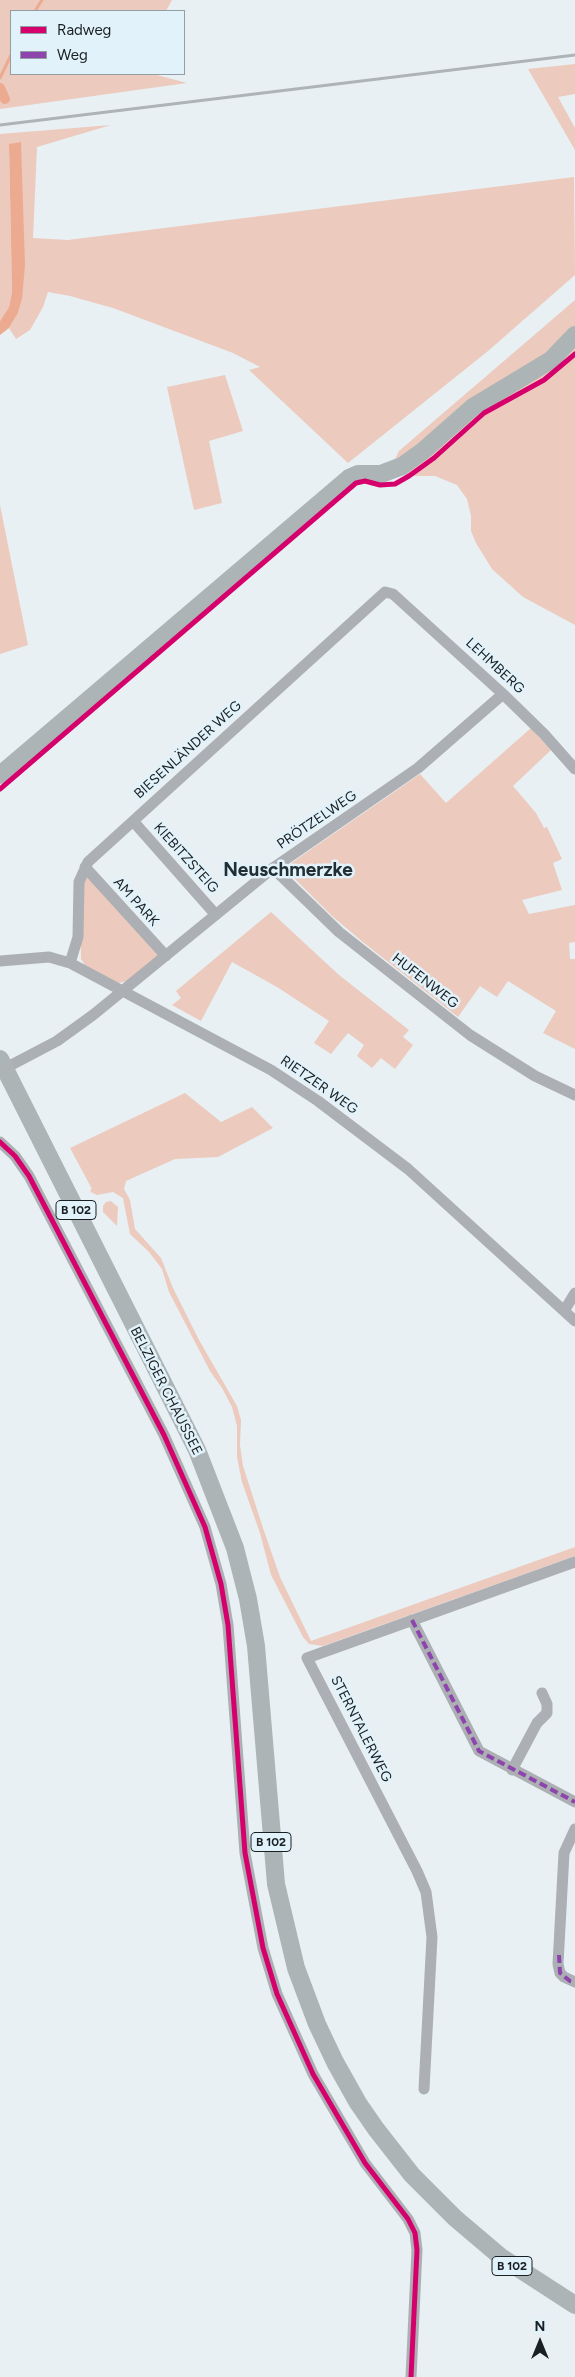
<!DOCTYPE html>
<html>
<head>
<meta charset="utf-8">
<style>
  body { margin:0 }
  #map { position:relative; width:575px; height:2377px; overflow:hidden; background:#e8f0f4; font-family:Figtree,sans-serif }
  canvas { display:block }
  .legend { position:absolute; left:10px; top:10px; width:175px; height:65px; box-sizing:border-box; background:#e2f2fa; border:1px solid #929ea4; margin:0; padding:6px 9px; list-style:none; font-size:15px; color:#191f22 }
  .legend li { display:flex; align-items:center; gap:10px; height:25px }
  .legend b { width:25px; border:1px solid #929ea4 }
  .north { position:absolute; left:515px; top:2317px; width:50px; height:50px; -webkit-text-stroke:4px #e2f2fa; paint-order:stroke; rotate:0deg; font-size:14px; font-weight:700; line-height:20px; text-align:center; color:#191f22 }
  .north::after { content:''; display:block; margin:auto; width:18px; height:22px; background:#191f22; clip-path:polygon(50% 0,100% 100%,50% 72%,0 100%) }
</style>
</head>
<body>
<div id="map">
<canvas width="575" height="2377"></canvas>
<ul class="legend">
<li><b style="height:6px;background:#d6006c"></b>Radweg</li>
<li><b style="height:6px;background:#8e44ad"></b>Weg</li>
</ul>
<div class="north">N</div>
</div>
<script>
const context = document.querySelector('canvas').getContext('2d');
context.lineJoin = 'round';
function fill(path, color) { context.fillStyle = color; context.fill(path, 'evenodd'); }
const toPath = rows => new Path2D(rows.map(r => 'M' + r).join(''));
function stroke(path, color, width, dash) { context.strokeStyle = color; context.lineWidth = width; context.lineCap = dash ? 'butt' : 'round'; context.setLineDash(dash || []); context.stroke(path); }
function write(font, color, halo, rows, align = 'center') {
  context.font = font + ' Figtree,sans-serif'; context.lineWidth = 5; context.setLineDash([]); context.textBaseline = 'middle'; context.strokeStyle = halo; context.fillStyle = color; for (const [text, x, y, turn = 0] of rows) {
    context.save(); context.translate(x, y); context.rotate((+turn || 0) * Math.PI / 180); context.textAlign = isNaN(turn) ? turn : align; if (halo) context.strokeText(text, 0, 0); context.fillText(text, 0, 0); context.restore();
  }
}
fill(toPath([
  [0,0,172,0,166,11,11,11,11,74,153,74,187,83,0,109],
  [575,64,575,94,558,97,575,128,575,150,528,69],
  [111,125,37,147,33,238,68,240,574,177,575,275,488,351,348,463,249,370,260,367,233,353,113,308,70,296,48,292,43,307,30,330,16,339,9,328,18,313,22,299,9,144,12,292,9,307,0,321,0,134],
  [575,300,575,625,523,597,492,569,476,543,471,531,471,516,467,499,457,485,435,476,406,476,400,474,394,461,399,451],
  [225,375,243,431,209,441,222,503,194,510,167,387],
  [0,505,28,645,0,654],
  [531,728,551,750,513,786,536,813,544,828,547,827,562,859,553,863,562,890,522,900,529,914,575,905,575,942,569,943,570,959,575,959,575,1049,543,1033,556,1011,508,981,497,997,480,986,458,1017,364,943,332,916,284,868,420,774,446,803],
  [87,876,162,956,129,981,118,983,86,967,81,959,80,890],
  [271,912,339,975,409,1030,403,1037,413,1045,395,1069,381,1058,372,1068,357,1056,364,1045,348,1033,331,1054,314,1043,329,1021,277,987,232,962,201,1021,172,1005,181,998,176,991],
  [185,1093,221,1122,252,1107,273,1128,218,1157,175,1159,126,1181,124,1189,130,1200,135,1229,161,1258,173,1288,199,1340,237,1406,241,1420,240,1445,243,1466,263,1528,280,1577,311,1641,575,1547,575,1556,323,1646,309,1644,303,1637,271,1575,260,1533,242,1482,237,1457,237,1426,232,1407,222,1388,210,1371,169,1292,162,1269,149,1252,130,1234,123,1198,113,1192,97,1195,91,1192,90,1190,92,1189,70,1148],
  [111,1201,118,1207,117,1226,103,1212,103,1206,106,1202]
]), '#eccabd');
fill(toPath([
  [21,142,25,265,22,299,18,313,9,328,0,335,0,321,9,307,12,292,9,144]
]), '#ecab90');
stroke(toPath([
  [35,11,42,0],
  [0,78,11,55]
]), '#ecab90', 3);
stroke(toPath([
  [0,88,5,99]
]), '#ecab90', 10);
stroke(toPath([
  [133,821,216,915],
  [85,867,166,956],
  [273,868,339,932,470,1035,535,1076,575,1095],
  [0,961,49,957,70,963,271,1070,318,1101,408,1169,575,1321],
  [70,963,78,937,79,882,88,862,385,592,393,594,503,694,544,734,575,769],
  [0,1071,57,1041,93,1015,273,868,418,768,503,694],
  [0,1142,15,1156,29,1176,164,1435,205,1527,221,1584,228,1625,245,1853,263,1948,277,1994,313,2074,365,2163,408,2219,415,2233,417,2250,411,2377],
  [564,1311,575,1293],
  [412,1620,479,1751,575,1802],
  [512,1770,537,1723,547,1713,547,1704,542,1693],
  [575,1829,564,1853,558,1964,560,1973,564,1977,575,1982],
  [424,2089,432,1937,426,1892,417,1871,307,1658,575,1562]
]), '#acafb3', 11);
stroke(toPath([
  [0,775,349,478,358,474,381,474,402,466,423,451,473,407,551,360,575,335],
  [0,1059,197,1450,235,1548,248,1599,256,1646,276,1884,296,1968,317,2024,335,2062,358,2103,376,2129,412,2175,455,2218,501,2257,575,2305]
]), '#adb4b6', 18);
stroke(toPath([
  [0,125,575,55]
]), '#aeb4b5', 3);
stroke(toPath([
  [412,1620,479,1751,575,1802],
  [559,1955,560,1973,570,1981,575,1982]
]), '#8e44ad', 4, [8, 4]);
stroke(toPath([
  [0,789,356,483,365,481,380,485,395,484,409,476,434,458,484,413,544,380,575,354],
  [0,1142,15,1156,29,1176,164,1435,205,1527,221,1584,228,1625,245,1853,263,1948,277,1994,313,2074,365,2163,408,2219,415,2233,417,2250,411,2377]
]), '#d6006c', 5);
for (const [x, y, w] of [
  [76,1210,40],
  [271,1842,40],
  [512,2266,40]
]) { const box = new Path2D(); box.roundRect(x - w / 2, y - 9.5, w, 19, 4); context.fillStyle = '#e2f2fa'; context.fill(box); stroke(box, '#191f22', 1); }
write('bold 12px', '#191f22', null, [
  ["B 102",76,1210],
  ["B 102",271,1842],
  ["B 102",512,2266]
]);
write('14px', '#191f22', '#e2f2fa', [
  ["LEHMBERG",495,666,43],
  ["BIESENLÄNDER WEG",188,750,-42],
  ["PRÖTZELWEG",317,820,-34],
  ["KIEBITZSTEIG",186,858,48],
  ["AM PARK",136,902,48],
  ["HUFENWEG",425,981,38],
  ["RIETZER WEG",319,1085,35],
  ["BELZIGER CHAUSSEE",166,1391,63],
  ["STERNTALERWEG",361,1729,63]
]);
write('bold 19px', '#212e34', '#e2f2fa', [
  ["Neuschmerzke",288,870]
]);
</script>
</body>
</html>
